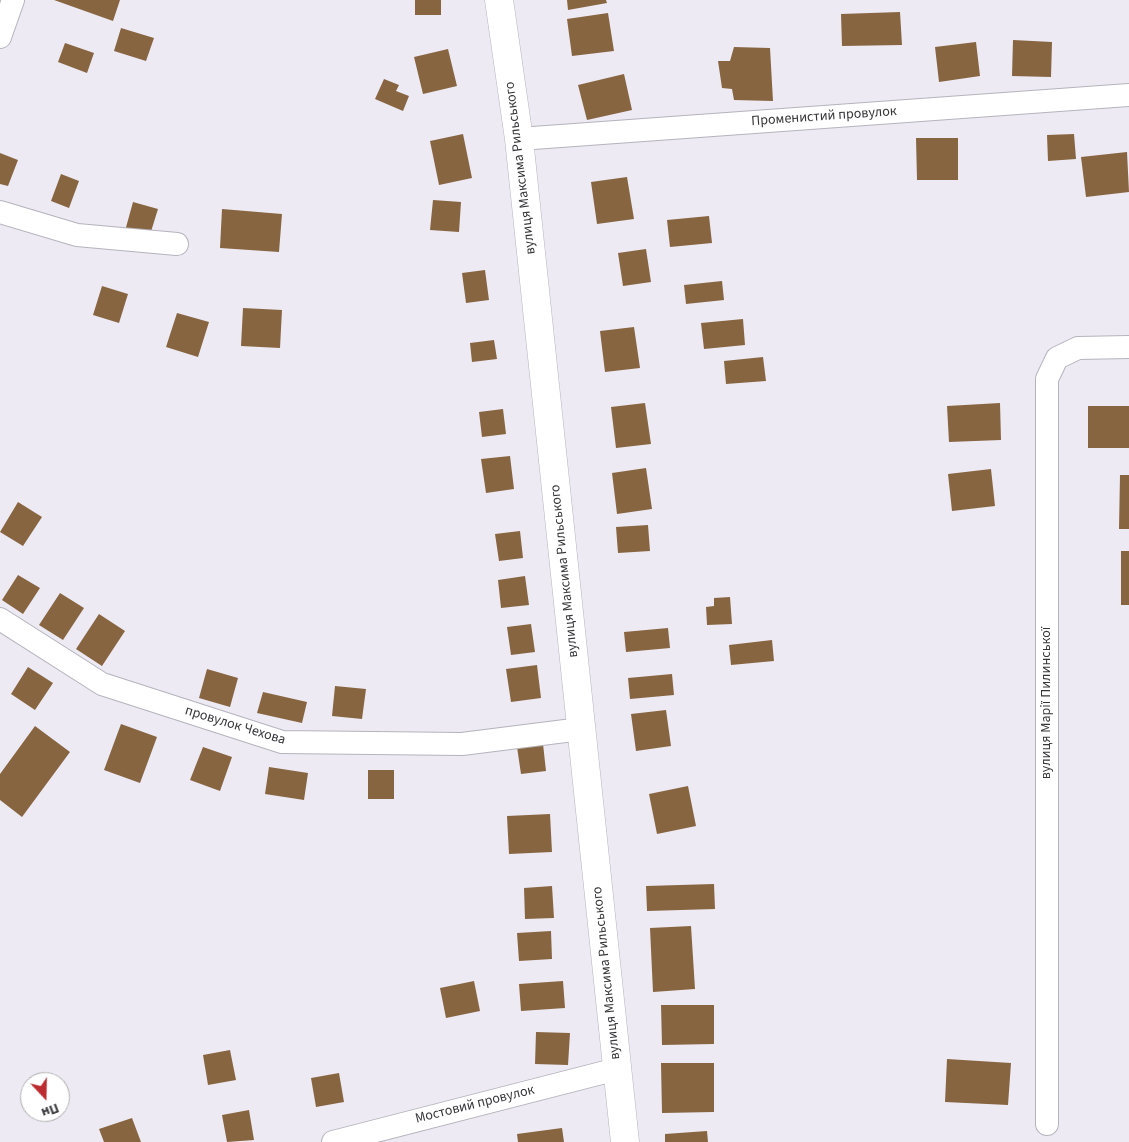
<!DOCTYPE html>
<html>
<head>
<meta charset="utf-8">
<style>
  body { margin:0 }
  #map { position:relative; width:1129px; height:1142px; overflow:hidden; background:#edeaf4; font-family:"Source Sans 3",sans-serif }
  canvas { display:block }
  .north { position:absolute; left:20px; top:1072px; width:50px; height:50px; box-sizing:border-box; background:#fff; border:1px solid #afaeaf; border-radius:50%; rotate:159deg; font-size:14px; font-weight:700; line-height:20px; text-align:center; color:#363538 }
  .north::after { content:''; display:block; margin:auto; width:18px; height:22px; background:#bb2b30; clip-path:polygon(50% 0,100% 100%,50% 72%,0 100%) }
</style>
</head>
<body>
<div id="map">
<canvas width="1129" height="1142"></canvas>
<div class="north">Пн</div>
</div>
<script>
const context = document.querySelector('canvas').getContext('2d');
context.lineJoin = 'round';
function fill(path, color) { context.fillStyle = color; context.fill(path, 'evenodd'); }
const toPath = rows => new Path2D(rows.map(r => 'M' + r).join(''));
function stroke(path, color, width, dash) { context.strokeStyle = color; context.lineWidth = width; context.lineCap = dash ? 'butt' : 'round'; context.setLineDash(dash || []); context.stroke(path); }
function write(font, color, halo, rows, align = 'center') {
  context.font = font + ' "Source Sans 3",sans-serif'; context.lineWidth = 5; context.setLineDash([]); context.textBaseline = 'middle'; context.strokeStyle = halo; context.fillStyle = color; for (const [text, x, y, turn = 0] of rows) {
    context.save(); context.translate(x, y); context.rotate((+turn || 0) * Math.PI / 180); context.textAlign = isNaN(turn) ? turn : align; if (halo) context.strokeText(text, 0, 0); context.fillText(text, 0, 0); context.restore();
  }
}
fill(toPath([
  [54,0,120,0,113,21],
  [415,0,441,0,441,15,415,15],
  [567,0,606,0,607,3,568,10],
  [900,12,902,45,842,46,841,14],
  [608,13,614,51,572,56,567,19],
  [121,28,154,38,146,61,114,51],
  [1013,40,1052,42,1051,77,1012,76],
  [976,42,980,76,939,82,935,47],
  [65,43,94,53,87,73,58,62],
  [734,47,770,48,773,101,734,100,732,89,722,88,718,61,730,61],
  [448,49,457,86,423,94,414,57],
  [624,74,632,110,587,120,578,85],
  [384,79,399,85,396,91,409,96,403,111,375,99],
  [463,134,472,178,439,185,430,141],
  [1074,134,1076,159,1048,161,1047,135],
  [916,138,958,138,958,180,917,180],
  [1127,152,1129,192,1086,197,1081,157],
  [0,153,18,160,8,186,0,184],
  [61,174,79,181,69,208,51,201],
  [627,177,634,219,597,224,591,182],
  [433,200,461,202,459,232,430,230],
  [133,202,158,209,149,238,125,231],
  [222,209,282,214,279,252,220,248],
  [709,216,712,243,670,247,667,220],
  [646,249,651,282,623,286,618,253],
  [485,270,489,300,466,303,462,273],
  [722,281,724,300,686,304,684,285],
  [102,286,128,294,119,323,93,315],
  [243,308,282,310,280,348,241,346],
  [177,313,209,322,198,357,166,347],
  [743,319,745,345,704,349,701,323],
  [634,327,640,368,605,372,600,331],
  [494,340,497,359,472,362,470,343],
  [763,357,766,381,726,384,724,361],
  [645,403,651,444,616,448,611,407],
  [1000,403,1001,440,949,442,947,406],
  [1088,406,1129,406,1129,448,1088,448],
  [503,409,506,434,482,437,479,412],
  [510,456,514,489,486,493,481,459],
  [646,468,652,509,617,514,612,473],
  [991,469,995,506,952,511,948,474],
  [1120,475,1129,475,1129,529,1119,529],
  [18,502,42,517,23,546,0,532],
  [648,525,650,551,618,553,616,527],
  [520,531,523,558,499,561,495,534],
  [1121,551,1129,551,1129,605,1121,605],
  [18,575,40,588,23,614,2,600],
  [525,576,529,605,501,608,498,580],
  [60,593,84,608,63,640,39,625],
  [730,597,732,624,707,625,706,607,714,606,714,598],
  [99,614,125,631,102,666,76,649],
  [531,624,535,652,511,655,507,627],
  [668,628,670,648,626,652,624,632],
  [772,640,774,661,731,665,729,645],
  [537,665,541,698,511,702,506,669],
  [28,667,53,683,35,710,11,694],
  [207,669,238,678,230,707,199,698],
  [672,674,674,695,630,699,628,678],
  [335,686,366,689,362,719,332,716],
  [263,692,307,702,302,723,257,713],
  [666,710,671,746,636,751,631,714],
  [121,724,157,737,140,783,104,770],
  [35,726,70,752,22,817,0,800,0,774],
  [543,744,546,771,521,774,517,747],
  [203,747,232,757,220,791,190,780],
  [269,767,308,773,304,800,265,794],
  [368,770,394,770,394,799,368,799],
  [688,786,696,826,657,834,649,794],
  [550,814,552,852,509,854,507,816],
  [714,884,715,909,647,911,646,886],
  [552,886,554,918,525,919,524,888],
  [691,926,695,989,653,992,650,928],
  [551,931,552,959,519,961,517,933],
  [474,981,480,1011,446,1018,440,988],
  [563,981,565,1008,521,1011,519,984],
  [661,1005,714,1005,714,1044,662,1045],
  [536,1032,570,1033,568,1065,535,1064],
  [230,1050,236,1080,208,1085,203,1055],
  [947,1059,1011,1063,1008,1105,945,1102],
  [661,1063,714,1063,714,1112,662,1113],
  [339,1073,344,1102,316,1107,311,1078],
  [249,1110,254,1140,227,1142,222,1115],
  [132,1118,141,1142,104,1142,99,1129],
  [562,1128,564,1142,518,1142,517,1134],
  [707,1131,708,1142,665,1142,665,1134]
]), '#886541');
const street = toPath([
  [0,37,13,0],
  [519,139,1129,95],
  [0,212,77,235,177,244],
  [0,619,102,684,282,742,462,744,581,729],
  [1047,1124,1047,379,1057,358,1078,348,1129,347],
  [333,1142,617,1069]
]);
const secondary = toPath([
  [499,0,519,139,625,1142]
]);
stroke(street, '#b5b3bc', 24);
stroke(secondary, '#b5b3bc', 29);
stroke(street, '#fff', 22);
stroke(secondary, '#fff', 28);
write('14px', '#363538', '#fff', [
  ["Променистий провулок",824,117,-4],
  ["вулиця Максима Рильського",521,168,-97],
  ["вулиця Максима Рильського",565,571,-96],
  ["вулиця Марії Пилинської",1047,703,-90],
  ["провулок Чехова",235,726,17],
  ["вулиця Максима Рильського",607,973,-96],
  ["Мостовий провулок",475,1105,-14]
]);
</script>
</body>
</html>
